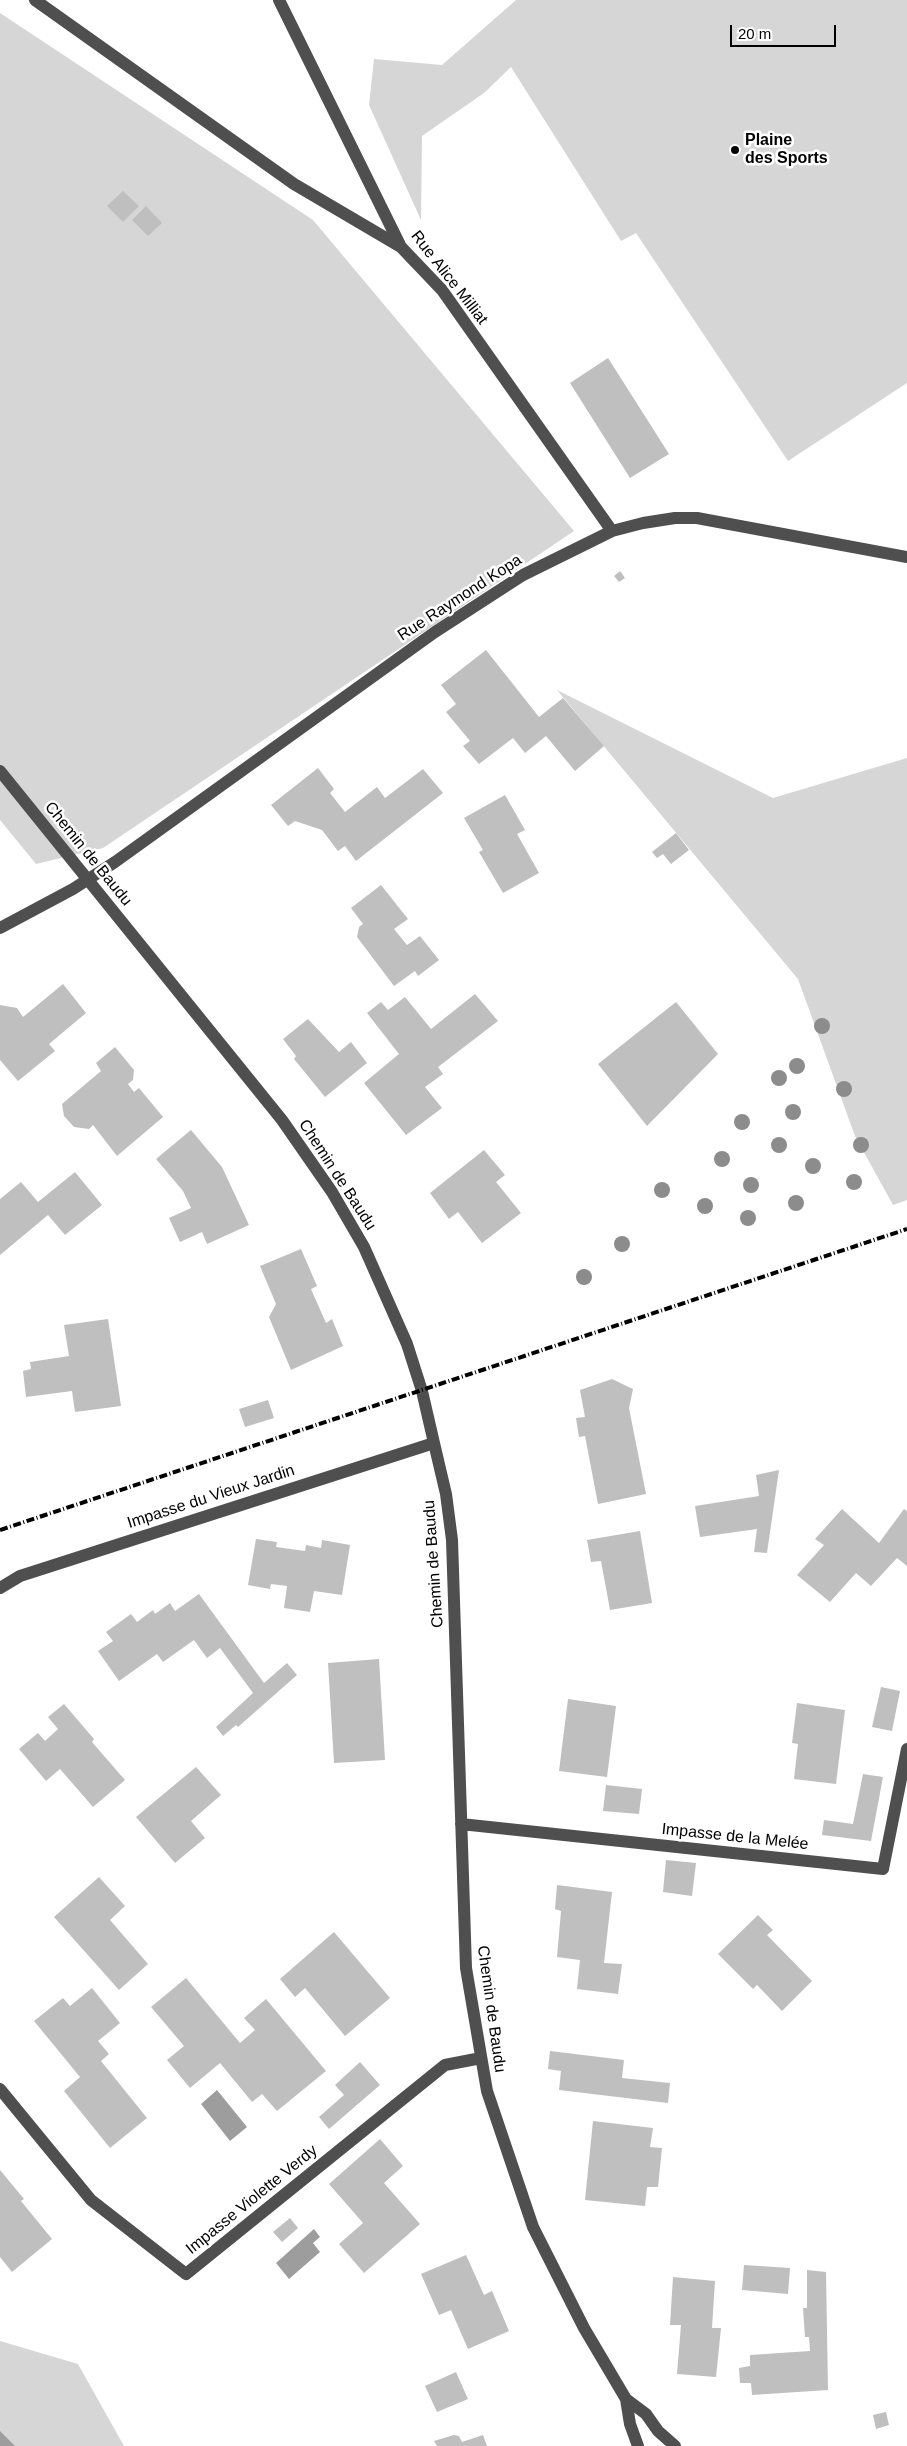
<!DOCTYPE html>
<html>
<head>
<meta charset="utf-8">
<style>
  body { margin:0 }
  #map { position:relative; width:907px; height:2446px; overflow:hidden; background:#fff; font-family:Arial,sans-serif }
  canvas { display:block }
  .scale { position:absolute; left:730px; top:25px; width:106px; height:22px; box-sizing:border-box; border:2px solid #000; border-top:0; padding-left:6px; font-size:15px; line-height:18px; white-space:nowrap; color:#000; -webkit-text-stroke:4px #fff; paint-order:stroke }
</style>
</head>
<body>
<div id="map">
<canvas width="907" height="2446"></canvas>
<div class="scale">20 m</div>
</div>
<script>
const context = document.querySelector('canvas').getContext('2d');
context.lineJoin = 'round';
function fill(path, color) { context.fillStyle = color; context.fill(path, 'evenodd'); }
const toPath = rows => new Path2D(rows.map(r => 'M' + r).join(''));
function stroke(path, color, width, dash) { context.strokeStyle = color; context.lineWidth = width; context.lineCap = dash ? 'butt' : 'round'; context.setLineDash(dash || []); context.stroke(path); }
function write(font, color, halo, rows, align = 'center') {
  context.font = font + ' Arial,sans-serif'; context.lineWidth = 5; context.setLineDash([]); context.textBaseline = 'middle'; context.strokeStyle = halo; context.fillStyle = color; for (const [text, x, y, turn = 0] of rows) {
    context.save(); context.translate(x, y); context.rotate((+turn || 0) * Math.PI / 180); context.textAlign = isNaN(turn) ? turn : align; if (halo) context.strokeText(text, 0, 0); context.fillText(text, 0, 0); context.restore();
  }
}
fill(toPath([
  [516,0,907,0,907,383,788,461,636,233,621,241,511,67,484,93,422,136,421,220,369,105,374,59,442,65],
  [0,13,313,220,574,531,103,848,36,864,0,820],
  [557,690,773,798,907,758,907,1200,893,1205,855,1136,798,979],
  [0,2341,78,2364,124,2446,0,2446]
]), '#d6d6d6');
fill(toPath([
  [217,2090,247,2127,230,2141,201,2104],
  [314,2229,320,2237,313,2243,320,2252,289,2279,276,2263],
  [0,2431,15,2446,0,2446]
]), '#9d9d9d');
fill(toPath([
  [123,191,139,206,123,222,107,206],
  [146,206,162,223,148,236,132,220],
  [608,358,669,454,630,478,570,383],
  [620,571,625,578,619,582,614,576],
  [486,650,539,717,563,698,604,746,575,771,546,736,525,753,513,738,479,764,463,746,470,741,446,712,456,704,441,685],
  [318,768,334,789,330,793,345,812,377,787,385,798,423,769,443,793,356,861,345,846,338,851,322,830,295,821,288,826,271,805],
  [505,795,525,830,517,834,539,873,503,893,479,852,483,850,464,818],
  [676,833,689,850,671,864,663,854,657,858,652,852],
  [381,885,408,919,394,929,407,945,420,936,439,960,418,976,415,971,394,986,357,937,359,927,363,924,351,908],
  [63,984,86,1013,49,1044,55,1051,18,1081,0,1060,0,1005,17,1008,23,1017],
  [475,994,498,1021,438,1067,443,1074,425,1087,442,1108,406,1135,364,1083,399,1054,367,1013,381,1002,388,1010,405,997,431,1029],
  [676,1002,718,1054,647,1126,598,1064],
  [308,1019,339,1052,351,1042,367,1063,325,1097,294,1059,296,1056,283,1039],
  [115,1047,134,1070,133,1080,128,1084,134,1092,139,1088,163,1117,117,1156,93,1125,89,1129,74,1127,64,1116,62,1104,101,1071,96,1063],
  [191,1130,222,1167,249,1225,207,1244,202,1232,180,1242,169,1218,191,1208,183,1191,156,1159],
  [484,1150,505,1175,496,1182,521,1213,482,1243,458,1212,449,1219,430,1193],
  [75,1172,102,1205,65,1235,48,1215,0,1255,0,1199,21,1182,38,1202],
  [301,1249,317,1286,311,1289,318,1305,326,1323,332,1319,343,1346,291,1370,269,1317,276,1304,260,1266],
  [108,1319,121,1406,75,1412,72,1391,26,1397,23,1371,31,1369,30,1362,69,1356,64,1325],
  [612,1379,633,1389,629,1408,646,1494,598,1504,585,1436,579,1437,576,1418,585,1417,580,1390],
  [268,1400,274,1418,245,1427,239,1409],
  [779,1470,767,1553,754,1552,757,1529,700,1537,695,1506,759,1496,756,1475],
  [842,1509,879,1543,904,1509,907,1511,907,1566,897,1558,871,1586,856,1573,830,1602,797,1575,824,1545,815,1539],
  [640,1531,652,1603,610,1610,601,1561,591,1562,587,1540],
  [256,1539,277,1542,276,1547,305,1551,306,1545,321,1548,322,1540,350,1545,342,1595,314,1591,310,1612,284,1608,287,1586,271,1584,270,1589,248,1585],
  [199,1594,264,1683,287,1663,297,1675,238,1727,236,1725,223,1736,216,1727,253,1693,220,1648,207,1658,194,1640,163,1662,157,1654,119,1681,98,1651,113,1641,106,1632,131,1614,137,1622,153,1610,155,1614,170,1603,175,1611],
  [379,1659,385,1760,334,1763,328,1663],
  [881,1687,900,1691,892,1731,872,1727],
  [568,1699,616,1706,607,1777,559,1771],
  [797,1703,845,1710,836,1784,794,1779,798,1744,792,1743],
  [64,1704,94,1739,92,1742,125,1780,93,1807,60,1769,46,1781,19,1749,38,1733,45,1741,58,1729,48,1717],
  [196,1767,221,1795,191,1821,205,1838,175,1863,136,1817],
  [863,1774,883,1777,871,1841,822,1835,824,1820,853,1824],
  [606,1785,642,1789,639,1814,603,1811],
  [666,1860,696,1863,692,1896,663,1892],
  [99,1877,125,1906,110,1920,148,1964,119,1990,54,1917],
  [557,1885,612,1892,604,1963,622,1964,618,1994,577,1989,580,1960,557,1957,561,1911,555,1909],
  [758,1915,773,1930,767,1935,812,1981,782,2011,757,1985,753,1989,718,1954],
  [334,1932,390,1998,345,2036,305,1988,295,1997,280,1979],
  [186,1978,240,2043,255,2030,244,2018,266,1999,326,2071,277,2111,262,2094,252,2102,220,2063,190,2088,167,2060,184,2046,151,2007],
  [92,1988,120,2023,98,2041,109,2054,101,2061,147,2118,110,2148,64,2091,80,2077,34,2021,63,1998,70,2006],
  [550,2051,624,2060,622,2078,670,2083,668,2103,559,2090,561,2071,548,2069],
  [360,2062,380,2085,329,2129,319,2117,344,2095,335,2085],
  [593,2121,653,2128,650,2147,662,2148,658,2187,647,2187,645,2206,585,2200],
  [380,2139,403,2166,384,2183,420,2224,364,2273,339,2244,363,2223,329,2184],
  [0,2170,24,2199,21,2201,52,2239,12,2272,0,2257],
  [290,2218,298,2228,282,2242,273,2232],
  [466,2255,484,2295,492,2291,509,2331,468,2349,451,2310,439,2315,421,2274],
  [744,2265,790,2268,788,2294,742,2290],
  [807,2270,826,2272,828,2390,752,2395,751,2383,740,2383,739,2368,750,2366,750,2355,810,2351,809,2337,805,2337,803,2308,807,2308],
  [673,2277,715,2281,712,2328,721,2328,716,2377,677,2374,681,2325,670,2325],
  [456,2372,468,2399,437,2412,425,2386],
  [886,2412,889,2425,876,2429,873,2415],
  [454,2435,459,2436,462,2442,483,2435,487,2446,437,2446,434,2441]
]), '#bfbfbf');
stroke(toPath([
  [35,0,294,184,401,247],
  [279,0,401,247,442,290,612,531],
  [0,771,282,1120,332,1192,364,1247,407,1344,422,1391,434,1443,446,1494,452,1540,466,1968,487,2091,533,2227,584,2328,626,2399,646,2414,658,2431,675,2446],
  [0,928,73,889,115,862,435,632,523,575,612,531,643,523,675,518,697,518,907,557],
  [0,1588,20,1576,434,1443],
  [461,1824,883,1869,907,1749],
  [0,2089,91,2200,186,2274,445,2065,481,2058],
  [626,2399,630,2424,638,2446]
]), '#4f4f4f', 12);
stroke(toPath([
  [0,1530,907,1229]
]), '#000', 4, [8, 2.5, 1, 2.5]);
context.fillStyle = '#8c8c8c';
for (const [x, y] of [
  [822,1026],
  [797,1066],
  [779,1078],
  [844,1089],
  [793,1112],
  [742,1122],
  [779,1145],
  [861,1145],
  [722,1159],
  [813,1166],
  [854,1182],
  [751,1185],
  [662,1190],
  [796,1203],
  [705,1206],
  [748,1218],
  [622,1244],
  [584,1277]
]) { context.beginPath(); context.arc(x, y, 8, 0, 2 * Math.PI); context.fill(); }
for (const [x, y, r, color] of [
  [735,150,5,"#000"]
]) { const dot = new Path2D(); dot.arc(x, y, r, 0, 2 * Math.PI); context.fillStyle = color; context.fill(dot); stroke(dot, '#fff', 2); }
write('bold 16px', '#000', '#fff', [
  ["Plaine",745,141],
  ["des Sports",745,159]
], 'left');
write('16px', '#000', '#fff', [
  ["Rue Alice Milliat",449,278,52],
  ["Rue Raymond Kopa",460,598,-33],
  ["Chemin de Baudu",88,854,51],
  ["Chemin de Baudu",337,1175,57],
  ["Impasse du Vieux Jardin",211,1497,-18],
  ["Chemin de Baudu",434,1564,-94],
  ["Impasse de la Melée",735,1837,6],
  ["Chemin de Baudu",491,2009,82],
  ["Impasse Violette Verdy",252,2200,-39]
]);
</script>
</body>
</html>
